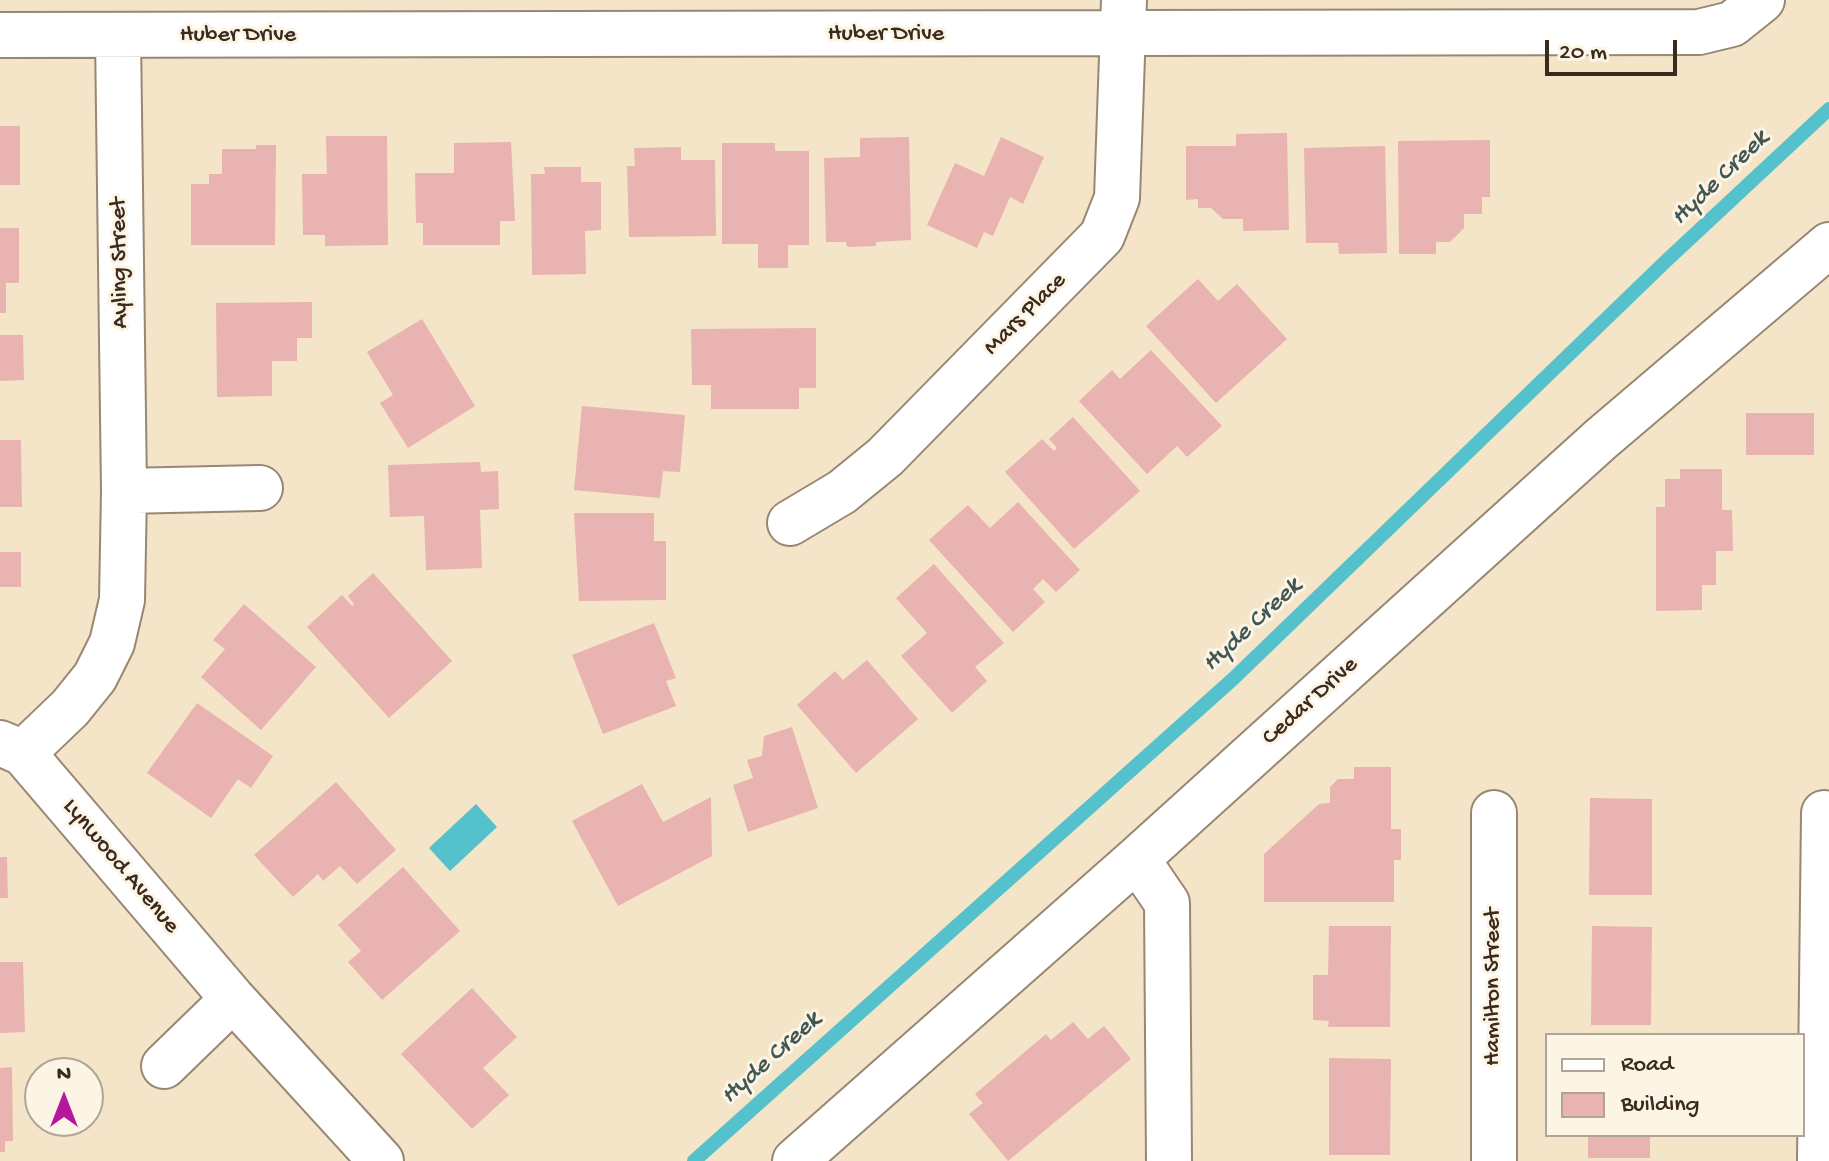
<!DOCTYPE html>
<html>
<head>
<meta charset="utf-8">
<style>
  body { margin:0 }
  #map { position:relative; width:1829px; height:1161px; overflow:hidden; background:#f4e4c8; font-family:"Gochi Hand",sans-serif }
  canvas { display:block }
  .legend { position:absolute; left:1545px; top:1033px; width:260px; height:104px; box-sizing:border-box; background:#fcf5e5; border:2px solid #afa495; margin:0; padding:10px 14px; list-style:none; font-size:24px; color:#3b2a1e }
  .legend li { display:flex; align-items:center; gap:16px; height:40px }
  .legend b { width:40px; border:2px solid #afa495 }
  .north { position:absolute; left:24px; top:1057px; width:80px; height:80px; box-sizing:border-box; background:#fcf5e5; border:2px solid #afa495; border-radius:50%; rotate:0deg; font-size:22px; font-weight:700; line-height:32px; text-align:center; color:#3b2a1e }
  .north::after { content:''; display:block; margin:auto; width:28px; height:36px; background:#b5179e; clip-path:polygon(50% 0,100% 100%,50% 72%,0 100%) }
  .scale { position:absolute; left:1545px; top:40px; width:132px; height:36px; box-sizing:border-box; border:4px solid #3b2a1e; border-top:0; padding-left:10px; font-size:24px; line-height:28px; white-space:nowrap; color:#3b2a1e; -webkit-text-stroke:6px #fcf5e5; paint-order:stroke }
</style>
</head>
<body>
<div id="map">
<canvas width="1829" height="1161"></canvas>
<ul class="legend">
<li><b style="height:10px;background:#fff"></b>Road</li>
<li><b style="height:22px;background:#e9b3b1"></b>Building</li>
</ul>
<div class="north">N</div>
<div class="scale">20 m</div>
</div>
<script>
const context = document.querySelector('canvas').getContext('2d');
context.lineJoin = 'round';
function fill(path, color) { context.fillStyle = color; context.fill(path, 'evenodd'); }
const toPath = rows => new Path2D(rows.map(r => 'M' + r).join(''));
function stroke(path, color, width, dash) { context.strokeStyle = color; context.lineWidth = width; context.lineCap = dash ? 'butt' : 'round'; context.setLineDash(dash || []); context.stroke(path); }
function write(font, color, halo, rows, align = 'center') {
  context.font = font + ' "Gochi Hand",sans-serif'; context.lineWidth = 6; context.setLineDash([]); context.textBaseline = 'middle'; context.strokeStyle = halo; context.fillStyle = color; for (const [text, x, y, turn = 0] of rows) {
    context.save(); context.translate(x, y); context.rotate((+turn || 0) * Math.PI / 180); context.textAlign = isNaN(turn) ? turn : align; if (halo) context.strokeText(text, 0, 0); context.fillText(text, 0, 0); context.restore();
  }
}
fill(toPath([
  [476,804,497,827,450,871,429,848]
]), '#54c1cd');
stroke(toPath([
  [694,1161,1233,679,1666,261,1829,109]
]), '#54c1cd', 14);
fill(toPath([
  [0,126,20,126,20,185,0,185],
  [1287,133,1289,230,1243,231,1243,219,1223,219,1211,208,1198,208,1198,199,1186,200,1186,146,1236,146,1236,134],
  [326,136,387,136,388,245,325,246,325,235,303,235,302,174,327,174],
  [909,137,911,240,876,242,876,246,847,247,846,242,826,242,824,158,860,157,860,138],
  [1001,137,1044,157,1023,204,1010,197,993,236,984,232,977,248,927,225,955,163,984,176],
  [1490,140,1490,197,1482,197,1482,214,1464,214,1464,228,1450,242,1436,242,1436,254,1399,254,1398,141],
  [511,142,515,221,500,221,500,245,423,245,423,223,416,223,415,173,454,173,454,143],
  [722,143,775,143,775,151,809,151,809,245,788,245,788,268,758,268,758,244,722,244],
  [256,145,276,145,275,245,191,245,191,184,209,184,209,174,222,174,222,149,256,149],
  [1385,146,1387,253,1339,254,1338,243,1306,243,1304,148],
  [681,147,681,160,715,160,716,236,629,237,627,166,635,166,634,148],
  [544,167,581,167,581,182,601,182,601,230,585,231,586,274,532,275,531,174,545,174],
  [0,228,19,228,19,283,6,283,6,313,0,313],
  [1198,279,1218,301,1237,284,1287,339,1216,403,1146,326],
  [312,302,312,338,297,338,297,361,272,361,272,396,217,397,216,303],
  [422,319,475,406,408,448,380,403,393,395,367,352],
  [816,328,816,388,799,388,799,409,711,409,711,385,692,385,691,329],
  [0,335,23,335,24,380,0,381],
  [1151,350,1222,426,1187,457,1177,446,1147,474,1079,401,1112,370,1120,379],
  [582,406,685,415,680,472,663,471,660,498,574,490],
  [1746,413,1814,413,1814,455,1746,455],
  [1073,417,1140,491,1074,549,1005,472,1042,439,1054,451,1057,448,1049,439],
  [0,440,21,440,22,507,0,507],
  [480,462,481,472,498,471,499,509,480,510,482,568,426,570,424,516,390,517,388,465],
  [1680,469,1722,469,1722,510,1732,510,1733,551,1716,551,1716,585,1702,585,1702,610,1656,611,1656,507,1665,507,1665,479,1680,479],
  [1018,502,1080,570,1056,592,1043,579,1033,589,1045,602,1013,632,929,540,968,505,990,528],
  [574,513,654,513,654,541,666,541,666,600,579,601],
  [0,552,21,552,21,587,0,587],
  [934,564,1004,643,975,667,987,681,952,713,901,656,927,633,896,598],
  [373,573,452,661,389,718,307,627,342,595,352,606,354,604,348,596],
  [244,604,316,667,261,730,201,677,225,649,213,640],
  [654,623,676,678,666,681,676,706,603,734,572,655],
  [867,660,918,719,856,773,797,705,835,671,843,680],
  [197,703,273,756,251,788,238,779,211,818,147,773],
  [792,727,818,808,748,832,733,785,753,778,747,760,762,756,764,736],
  [1354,767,1391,767,1391,829,1401,829,1401,860,1394,860,1394,902,1264,902,1264,854,1319,804,1330,803,1330,787,1338,779,1354,779],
  [336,782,396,850,357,884,340,866,323,881,318,874,293,897,254,855],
  [642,784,663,822,711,797,712,856,618,906,572,821],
  [1590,798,1652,799,1652,895,1589,895],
  [0,857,7,857,8,898,0,898],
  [403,867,460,931,382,1000,348,962,361,951,338,925],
  [1329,926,1391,926,1390,1027,1328,1027,1329,1021,1313,1020,1313,975,1328,975],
  [1592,926,1652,927,1651,1025,1591,1025],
  [0,962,23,962,25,1032,0,1033],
  [472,988,517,1037,483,1068,509,1095,472,1129,401,1054],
  [1073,1022,1088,1039,1104,1026,1131,1059,1008,1161,969,1114,983,1103,975,1094,1046,1034,1051,1040],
  [1329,1058,1391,1059,1390,1155,1329,1155],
  [12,1067,13,1141,5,1141,5,1152,0,1152,0,1068],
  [1588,1135,1650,1135,1650,1158,1588,1158]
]), '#e9b3b1');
const minor = toPath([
  [0,35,1699,32,1732,24,1762,0],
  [124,491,260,488],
  [790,523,842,492,885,457,1102,236,1117,198,1124,0],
  [0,743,23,753,233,999,381,1161],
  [23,753,70,708,95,677,112,643,122,600,124,491,118,36],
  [1137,859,1167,903,1169,1161],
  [164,1066,233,999],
  [795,1161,1137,859,1601,439,1829,245],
  [1494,1161,1494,813],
  [1820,1161,1824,813]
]);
stroke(minor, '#988773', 48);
stroke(minor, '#fff', 44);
write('24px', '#3b2a1e', '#fcf5e5', [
  ["Huber Drive",886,35],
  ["Huber Drive",238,36],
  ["Ayling Street",121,263,-91],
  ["Mars Place",1026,315,-45],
  ["Cedar Drive",1311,702,-42],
  ["Lynwood Avenue",120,867,50],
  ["Hamilton Street",1494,987,-90]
]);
write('italic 26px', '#425753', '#fcf5e5', [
  ["Hyde Creek",1721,179,-44],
  ["Hyde Creek",1253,626,-43],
  ["Hyde Creek",772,1059,-42]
]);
</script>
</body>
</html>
